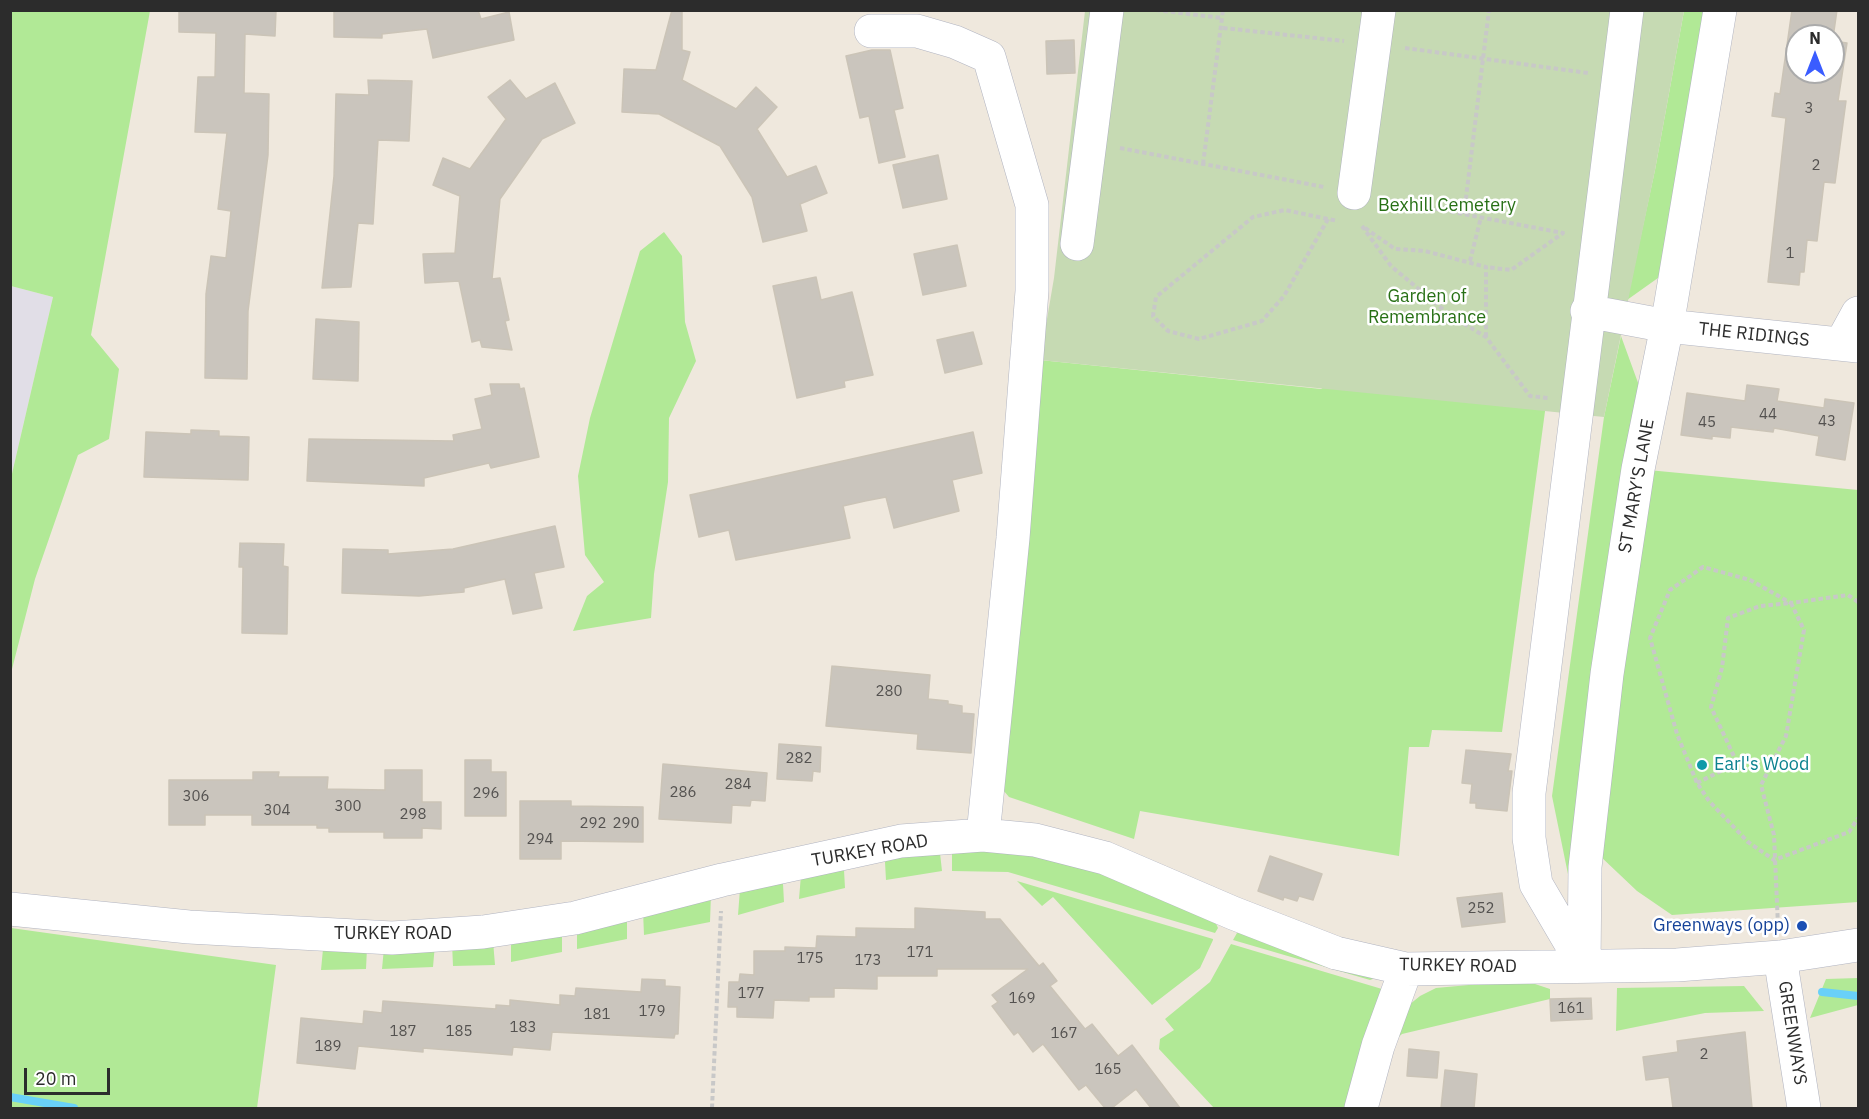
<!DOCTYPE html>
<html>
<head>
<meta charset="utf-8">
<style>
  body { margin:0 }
  #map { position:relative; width:1869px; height:1119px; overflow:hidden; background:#efe8dd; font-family:"IBM Plex Sans",sans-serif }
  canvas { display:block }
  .frame { position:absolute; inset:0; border:12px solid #2c2c2c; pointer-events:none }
  .north { position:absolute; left:1785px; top:24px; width:60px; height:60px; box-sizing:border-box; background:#fff; border:2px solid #ababab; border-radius:50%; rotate:0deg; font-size:16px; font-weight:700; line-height:24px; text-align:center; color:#2c2c2c }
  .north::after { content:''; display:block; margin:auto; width:21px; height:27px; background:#3a5cff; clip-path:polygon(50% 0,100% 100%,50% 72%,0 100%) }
  .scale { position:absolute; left:24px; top:1068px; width:86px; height:27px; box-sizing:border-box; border:3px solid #2c2c2c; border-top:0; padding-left:8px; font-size:18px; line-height:21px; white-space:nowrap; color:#2c2c2c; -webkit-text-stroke:4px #fff; paint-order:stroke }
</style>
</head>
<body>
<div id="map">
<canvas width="1869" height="1119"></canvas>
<div class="frame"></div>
<div class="north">N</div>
<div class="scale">20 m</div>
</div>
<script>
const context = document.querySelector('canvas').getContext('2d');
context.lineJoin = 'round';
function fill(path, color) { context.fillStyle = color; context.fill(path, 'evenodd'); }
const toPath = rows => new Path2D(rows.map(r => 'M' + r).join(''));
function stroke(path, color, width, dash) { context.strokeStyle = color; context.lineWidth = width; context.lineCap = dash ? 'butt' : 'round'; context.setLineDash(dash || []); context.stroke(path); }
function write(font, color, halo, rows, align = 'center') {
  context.font = font + ' "IBM Plex Sans",sans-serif'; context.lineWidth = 5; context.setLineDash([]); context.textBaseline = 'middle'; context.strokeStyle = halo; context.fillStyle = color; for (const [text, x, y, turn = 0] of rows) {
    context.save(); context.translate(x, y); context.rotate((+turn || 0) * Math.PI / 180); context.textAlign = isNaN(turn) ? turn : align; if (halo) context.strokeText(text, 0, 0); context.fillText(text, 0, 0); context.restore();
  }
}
fill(toPath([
  [11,286,53,297,11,478]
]), '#e1dee7');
fill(toPath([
  [11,10,150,11,91,335,119,369,109,439,78,455,35,579,11,673,11,478,53,297,11,286],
  [1684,11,1707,11,1665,273,1627,300,1655,170],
  [664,232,682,256,685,322,696,361,669,418,668,482,654,574,651,618,573,631,587,596,604,582,585,555,578,476,590,418,640,251],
  [1568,240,1502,732,1432,730,1429,747,1409,747,1399,856,1140,811,1134,839,1009,797,998,784,1040,360,1321,389],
  [1621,336,1641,391,1569,879,1552,796,1604,417],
  [1648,470,1858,490,1858,902,1672,915,1637,891,1599,855],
  [952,849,1009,849,1103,870,1213,917,1218,928,1215,933,1008,872,952,871],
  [940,853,942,871,886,880,885,862,888,858],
  [844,870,845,888,799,899,801,875],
  [778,879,783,884,784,902,738,915,740,889],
  [1017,881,1213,939,1213,940,1200,968,1152,1005,1053,897,1042,906],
  [711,894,710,922,644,935,643,911],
  [627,915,627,939,577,949,577,928],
  [11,928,276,965,257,1108,11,1108],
  [562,930,562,952,511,962,511,939],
  [1245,932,1375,978,1370,980,1233,940,1237,933],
  [493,941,495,965,453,966,452,943],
  [435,944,433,967,382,969,384,948],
  [1231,944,1382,989,1349,1108,1214,1108,1159,1049,1160,1039,1174,1030,1165,1019,1210,982],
  [367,948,366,969,321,970,323,949],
  [1858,978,1858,1005,1810,1018,1826,979],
  [1523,980,1550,989,1550,999,1402,1034,1393,1042,1404,1009,1420,996,1436,988],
  [1744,986,1764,1011,1705,1013,1616,1031,1617,988]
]), '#b1e996');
fill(toPath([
  [1085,11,1684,11,1655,170,1604,417,1040,360,1054,278]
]), '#c6dab3');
stroke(toPath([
  [1822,992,1858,996],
  [10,1097,74,1108]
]), '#69d0f8', 8);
const building = toPath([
  [179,10,276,10,275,36,245,34,244,93,269,94,268,155,248,311,247,379,205,378,206,294,211,256,226,258,231,211,218,209,227,133,195,132,198,77,215,77,216,33,179,32,179,10],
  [334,10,478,10,481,19,509,12,514,40,433,58,427,29,382,34,382,38,334,37,334,10],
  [672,10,682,10,682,50,690,52,682,80,736,109,756,87,777,107,757,129,787,177,816,166,827,193,800,204,807,231,763,242,752,197,720,146,659,114,622,112,624,69,656,70,672,10],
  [1792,10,1837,10,1833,38,1797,36,1797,72,1833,72,1833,41,1847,43,1838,101,1846,101,1835,183,1824,182,1817,241,1807,240,1804,272,1800,272,1799,285,1768,282,1786,118,1772,116,1775,93,1780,94,1792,10],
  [1074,40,1075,73,1047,74,1046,41,1074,40],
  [872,50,890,50,903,108,894,110,905,157,879,163,869,116,860,118,846,56,872,50],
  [368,80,412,81,409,141,378,140,373,224,358,223,351,287,322,288,334,176,336,94,369,95,368,80],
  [510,80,526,99,555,83,575,123,542,139,500,199,492,279,500,278,509,320,505,321,512,350,482,347,480,340,472,342,459,281,425,283,423,254,455,253,460,196,433,185,443,158,470,169,489,143,506,119,488,97,510,80],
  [938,155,947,199,903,208,893,165,938,155],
  [957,245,966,286,923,295,914,254,957,245],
  [816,277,821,300,852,292,873,375,844,381,845,387,797,398,773,286,816,277],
  [316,319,359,322,358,381,313,379,316,319],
  [973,332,982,364,945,373,937,340,973,332],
  [490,384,519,384,520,389,524,388,539,457,491,468,489,463,424,478,424,486,307,481,309,439,454,441,453,435,482,429,475,399,492,395,490,384],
  [1747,385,1779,389,1777,401,1824,408,1825,399,1854,403,1845,460,1816,455,1819,436,1774,428,1773,432,1731,427,1730,438,1712,436,1712,439,1681,435,1687,393,1745,401,1747,385],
  [191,430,219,431,219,436,249,437,248,480,144,477,146,432,191,434,191,430],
  [973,432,982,473,952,480,959,511,894,528,886,497,865,501,843,506,850,538,736,560,729,530,699,537,690,495,973,432],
  [555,526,564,567,534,573,542,608,513,614,505,579,464,588,464,592,419,596,342,593,343,549,388,550,388,554,453,549,555,526],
  [240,543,284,544,283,566,288,567,287,634,242,633,243,567,239,567,240,543],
  [832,666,930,675,928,699,948,701,948,704,962,706,962,713,974,714,971,753,917,749,918,734,826,726,832,666],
  [779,744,821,747,820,772,813,771,812,781,777,779,779,744],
  [1466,750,1511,754,1508,771,1512,771,1507,811,1476,808,1476,803,1470,803,1472,784,1462,783,1466,750],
  [465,760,491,760,491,772,506,772,506,816,465,816,465,760],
  [663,764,767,773,765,801,751,800,750,806,732,805,731,823,659,819,663,764],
  [385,770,422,770,422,802,441,802,441,829,422,828,422,838,384,838,384,832,329,832,329,828,317,828,317,825,252,825,252,815,205,815,205,825,169,825,169,780,253,780,253,772,279,772,278,777,328,777,327,789,385,790,385,770],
  [520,801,571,801,571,806,643,807,643,842,561,841,561,859,520,859,520,801],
  [1270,856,1322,874,1313,900,1299,896,1297,901,1284,897,1283,900,1258,891,1270,856],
  [1502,893,1505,922,1462,927,1457,898,1502,893],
  [915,908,985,912,985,919,1000,919,1039,966,1043,963,1057,981,1050,986,1085,1029,1092,1024,1118,1056,1132,1045,1180,1108,1151,1108,1136,1089,1112,1108,1105,1108,1086,1085,1079,1090,1043,1044,1033,1052,1018,1032,1014,1035,992,1006,998,1002,992,995,1028,969,937,969,937,976,877,976,877,989,834,988,834,997,809,997,809,1001,774,1000,773,1018,737,1017,737,1007,728,1007,729,982,739,982,740,974,754,975,754,951,785,951,785,947,816,948,817,936,856,937,856,928,915,929,915,908],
  [642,979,665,980,665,986,680,987,678,1034,675,1034,674,1038,552,1032,550,1050,513,1047,512,1055,423,1048,423,1052,358,1046,355,1069,297,1063,301,1018,363,1024,364,1011,382,1013,383,1001,496,1009,496,1005,510,1006,510,1000,560,1005,560,995,575,996,576,988,641,992,642,979],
  [1591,998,1592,1019,1551,1021,1550,999,1591,998],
  [1745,1032,1752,1108,1673,1108,1669,1077,1646,1080,1643,1057,1678,1052,1677,1041,1745,1032],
  [1409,1049,1439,1052,1437,1078,1407,1076,1409,1049],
  [1445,1070,1477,1074,1474,1108,1441,1108,1445,1070]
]);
fill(building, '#cac5bd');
stroke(building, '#cbc4b7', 1.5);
const minor = toPath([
  [871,31,917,31,955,42,989,57,1032,205,1032,291,1013,538,983,835],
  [1354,193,1379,10],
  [1077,244,1107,10],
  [1587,311,1667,326,1858,346],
  [1841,344,1858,313],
  [10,909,189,927,392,938,483,932,575,918,722,880,901,841,983,835,1035,840,1105,858,1233,913,1336,953,1406,969,1677,965,1780,957,1858,945],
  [1780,957,1804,1108],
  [1584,966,1536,884,1529,838,1529,793,1627,10],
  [1584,966,1585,867,1607,674,1638,469,1667,326,1720,10],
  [1361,1108,1378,1046,1406,969]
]);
stroke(minor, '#b1b4c1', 34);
stroke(toPath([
  [1156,10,1222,18],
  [1223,28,1344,41],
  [1405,48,1588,73],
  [1120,148,1324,187],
  [1203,164,1223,10],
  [1384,199,1563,233,1511,270,1486,267],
  [1464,214,1489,10],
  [1328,219,1284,296,1262,321,1199,339,1168,331,1153,316,1156,297,1253,217,1285,210,1328,219,1338,221],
  [1362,226,1391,266,1451,316,1486,337,1530,396,1548,398],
  [1365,228,1395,249,1425,251,1486,267,1486,336],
  [1470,261,1481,217],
  [1858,602,1848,595,1791,603,1750,580,1703,567,1670,590,1650,638,1677,734,1697,783,1709,801,1748,842,1774,860,1849,832,1858,818],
  [1697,783,1737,763,1711,707,1722,668,1728,618,1760,606,1791,603,1804,630,1786,736,1761,785,1774,835,1778,926],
  [712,1108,721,911]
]), '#c8c8c8', 4, [4.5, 3]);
stroke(minor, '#fff', 33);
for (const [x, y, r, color] of [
  [1702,765,6,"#0f9aa8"],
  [1802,926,6,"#1a4fb4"]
]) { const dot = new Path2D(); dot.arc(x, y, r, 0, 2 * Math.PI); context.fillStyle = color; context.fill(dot); stroke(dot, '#fff', 2); }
write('15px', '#545250', null, [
  ["3",1809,109],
  ["2",1816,166],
  ["1",1790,254],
  ["44",1768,415],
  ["43",1827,422],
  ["45",1707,423],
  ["280",889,692],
  ["282",799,759],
  ["284",738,785],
  ["286",683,793],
  ["296",486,794],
  ["306",196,797],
  ["300",348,807],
  ["304",277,811],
  ["298",413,815],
  ["292",593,824],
  ["290",626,824],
  ["294",540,840],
  ["252",1481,909],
  ["171",920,953],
  ["175",810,959],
  ["173",868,961],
  ["177",751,994],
  ["169",1022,999],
  ["161",1571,1009],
  ["179",652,1012],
  ["181",597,1015],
  ["183",523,1028],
  ["187",403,1032],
  ["185",459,1032],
  ["167",1064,1034],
  ["189",328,1047],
  ["2",1704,1055],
  ["165",1108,1070]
]);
write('18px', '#277015', '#fff', [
  ["Bexhill Cemetery",1447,206],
  ["Garden of",1427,297],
  ["Remembrance",1427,318]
]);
write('18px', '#2c2c2c', '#fff', [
  ["THE RIDINGS",1754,335,6],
  ["ST MARY'S LANE",1637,486,-80],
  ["TURKEY ROAD",870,851,-10],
  ["TURKEY ROAD",393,934],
  ["TURKEY ROAD",1458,966,1],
  ["GREENWAYS",1792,1033,81]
]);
write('18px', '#0d838f', '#fff', [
  ["Earl's Wood",1714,765]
], 'left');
write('18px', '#164399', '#fff', [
  ["Greenways (opp)",1790,926]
], 'right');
</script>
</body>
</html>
